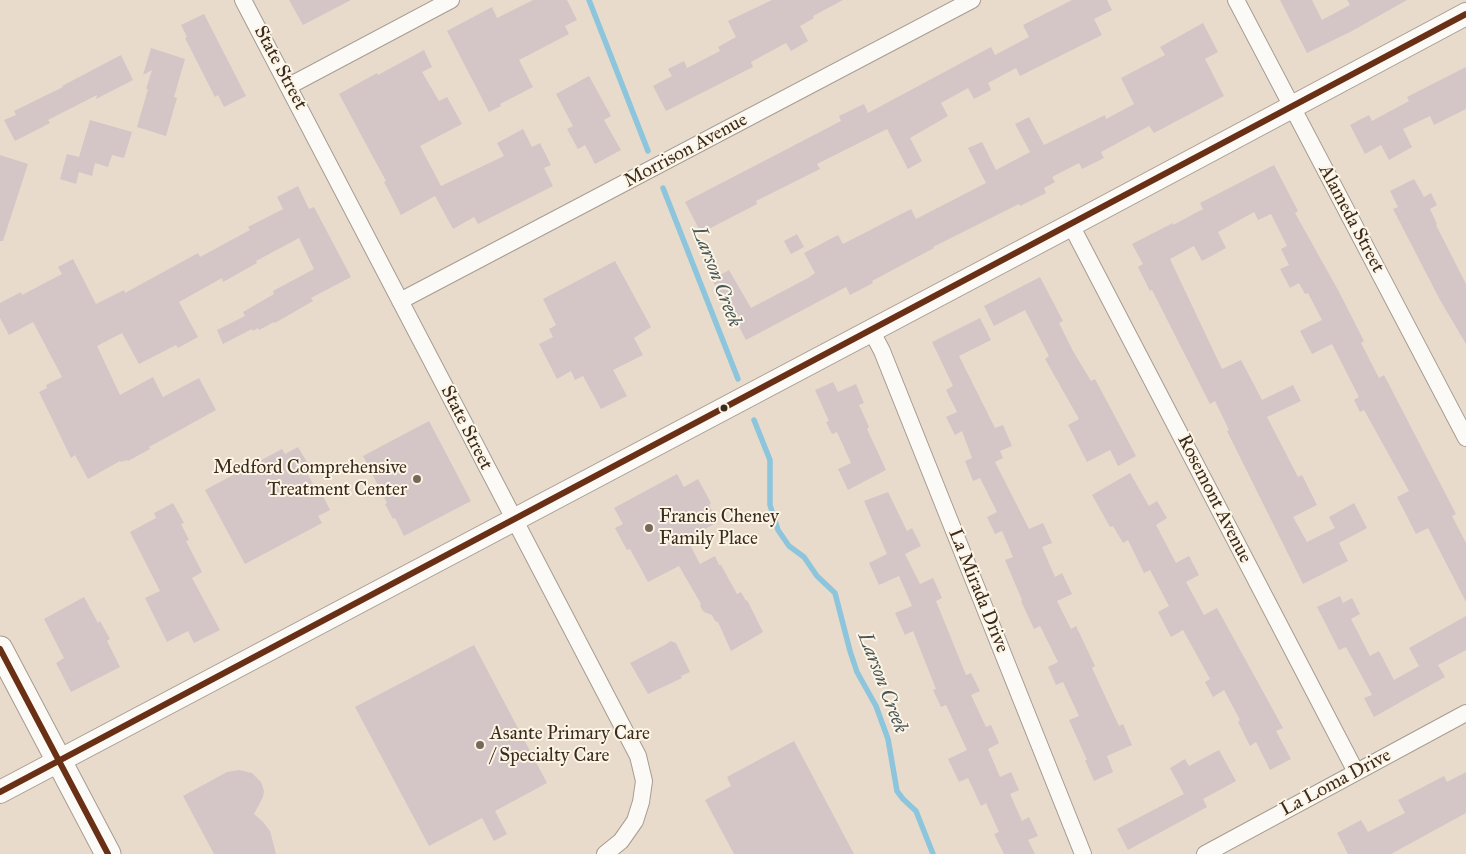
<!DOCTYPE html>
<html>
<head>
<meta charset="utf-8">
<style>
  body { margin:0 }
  canvas { display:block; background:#e8dbcb }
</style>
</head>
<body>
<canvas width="1466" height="854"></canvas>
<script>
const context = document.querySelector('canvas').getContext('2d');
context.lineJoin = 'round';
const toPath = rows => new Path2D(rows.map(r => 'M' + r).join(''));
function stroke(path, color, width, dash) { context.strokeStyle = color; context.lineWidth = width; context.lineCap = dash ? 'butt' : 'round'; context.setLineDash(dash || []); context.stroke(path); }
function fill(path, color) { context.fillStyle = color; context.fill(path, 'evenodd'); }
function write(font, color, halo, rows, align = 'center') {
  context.font = font + ' "IM FELL Great Primer",serif'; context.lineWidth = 4; context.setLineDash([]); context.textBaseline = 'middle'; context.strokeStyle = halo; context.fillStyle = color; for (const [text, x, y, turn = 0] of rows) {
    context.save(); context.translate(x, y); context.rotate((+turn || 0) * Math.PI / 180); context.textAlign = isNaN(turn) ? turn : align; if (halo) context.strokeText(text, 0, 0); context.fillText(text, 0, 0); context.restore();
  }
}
stroke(toPath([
  [589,0,648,151],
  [663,188,738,379],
  [754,420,770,460,770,505,778,530,789,546,804,557,817,576,835,593,850,651,857,672,876,706,888,739,897,791,903,799,916,811,933,854]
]), '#8dc6dc', 5.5);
fill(toPath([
  [289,0,351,0,303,25],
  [533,0,567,0,577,20,565,26,569,34,519,60,533,87,500,104,501,106,489,112,447,31,492,7,497,18],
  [772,0,843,0,813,16,814,18,800,26,808,41,791,51,786,43,751,62,753,67,666,111,653,86,672,76,668,69,684,61,687,68,720,51,718,47,736,37,728,21],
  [1072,0,1107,0,1112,10,1094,19,1102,35,1020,76,1016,68,988,83,991,90,974,99,968,88,941,103,948,116,910,138,922,161,908,169,887,129,817,164,820,169,756,201,757,204,701,233,685,202,841,121,839,116,864,104,868,113,991,47,995,55,1029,37,1023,25],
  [1280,0,1312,0,1322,20,1350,5,1347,0,1407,0,1352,31,1307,53],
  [204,14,246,96,224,107,218,95,215,97,185,38,187,37,181,25],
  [1203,23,1218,52,1205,59,1224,96,1154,133,1149,126,1101,152,1104,158,1082,169,1079,163,1052,177,1055,182,1044,188,1046,193,1020,206,1019,204,933,247,934,248,872,281,873,283,850,295,846,287,746,340,725,300,724,301,712,280,729,270,751,308,808,278,815,273,804,253,838,235,843,244,911,209,916,219,986,183,968,148,982,142,996,170,1030,152,1015,124,1029,117,1044,145,1105,115,1106,119,1134,104,1121,78,1165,55,1160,47],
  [151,48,185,59,174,97,177,98,166,136,137,127,148,89,146,89,152,70,143,75],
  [424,50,432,67,422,72,439,101,447,97,462,124,420,146,441,186,504,156,497,143,523,129,532,147,540,143,551,165,544,168,553,186,478,224,474,217,453,229,435,196,401,215,384,182,386,181,339,94,377,73,378,75],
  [121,55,133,80,96,99,97,95,48,120,50,123,15,141,4,120,16,115,14,111,63,87,62,86],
  [1466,67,1466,109,1434,125,1430,116,1403,129,1412,147,1389,160,1381,145,1365,154,1350,125,1369,115,1372,121,1409,101,1407,97],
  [589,76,611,116,604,120,621,150,595,164,585,145,578,149,567,129,573,126,556,94],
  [90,120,132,132,124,158,112,155,108,167,95,163,92,176,79,172,76,184,60,179,67,154,79,157],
  [0,155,28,164,3,241,0,241],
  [1274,165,1298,211,1295,213,1338,290,1364,341,1361,343,1379,378,1384,375,1456,514,1452,516,1466,543,1466,602,1428,528,1416,534,1397,497,1409,491,1364,410,1360,412,1354,400,1359,397,1332,344,1312,354,1300,331,1322,320,1308,293,1305,294,1299,283,1290,288,1280,269,1289,265,1281,249,1287,246,1271,214,1258,220,1254,212,1218,232,1226,248,1202,261,1194,246,1170,259,1222,369,1241,360,1262,400,1293,385,1301,401,1267,417,1298,477,1302,475,1317,505,1293,517,1307,542,1335,528,1329,517,1354,503,1367,528,1339,543,1348,561,1303,584,1227,431,1229,430,1215,401,1210,404,1152,290,1150,291,1138,267,1143,264,1132,244,1173,223,1173,225,1203,209,1200,203],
  [1414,179,1424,197,1431,193,1437,205,1430,209,1437,224,1436,225,1466,284,1466,344,1440,300,1393,209,1398,207,1390,191],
  [298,186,309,209,314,207,351,277,311,298,313,301,275,323,274,322,259,330,258,328,253,331,252,329,223,344,217,330,245,316,243,312,274,294,273,291,314,269,299,238,256,261,257,263,223,282,222,278,179,302,198,337,178,348,176,345,139,364,122,333,97,346,120,395,153,377,163,397,199,378,216,410,149,447,150,449,128,461,127,460,121,462,120,461,88,479,75,455,71,458,39,392,47,388,46,385,62,377,33,322,9,335,0,318,0,303,21,292,22,295,62,274,58,267,73,259,96,304,124,290,125,293,198,253,200,257,250,230,248,227,283,209,277,197],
  [797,234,804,247,791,254,784,241],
  [615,261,651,327,634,338,643,355,613,370,627,396,601,409,583,376,575,380,571,371,557,379,539,344,553,337,549,329,556,325,543,299],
  [1040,277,1063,321,1059,323,1073,351,1091,381,1095,379,1136,456,1118,466,1110,450,1087,462,1068,425,1079,419,1045,359,1049,356,1025,310,994,326,984,306],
  [980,318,991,340,959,356,995,428,1003,425,1012,446,1000,451,1003,458,995,462,1029,529,1043,523,1052,543,1042,547,1055,577,1062,573,1072,594,1057,601,1071,629,1076,626,1095,666,1092,668,1119,726,1123,724,1132,745,1107,756,1113,772,1094,781,1085,760,1087,760,1069,720,1079,716,1063,682,1056,685,1048,667,1058,662,1040,626,1034,629,1021,601,1022,600,1005,560,1013,557,1002,531,995,534,987,517,997,512,980,478,973,481,965,461,972,458,962,431,955,435,946,417,957,412,946,390,953,386,932,342],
  [833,382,838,392,856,384,864,403,859,405,869,427,867,429,886,470,848,490,838,469,851,463,837,432,832,434,826,422,829,421,815,390],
  [429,421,471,501,404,536,395,518,393,519,385,504,387,503,363,456],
  [298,447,307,462,303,465,319,495,322,494,330,510,318,516,322,523,245,564,205,490,282,449,285,454],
  [1130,473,1149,506,1157,501,1167,518,1156,525,1176,563,1189,556,1199,575,1186,582,1204,615,1217,608,1283,728,1276,731,1291,759,1270,770,1256,742,1250,746,1238,722,1240,720,1224,690,1213,697,1205,682,1210,679,1183,630,1171,637,1158,612,1169,606,1150,570,1144,573,1128,540,1123,543,1113,526,1110,527,1092,495],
  [677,474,684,487,698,479,711,503,709,505,718,522,687,539,700,564,715,556,719,565,721,565,737,594,741,592,746,601,747,600,763,632,731,651,718,622,715,621,712,615,704,612,700,606,701,604,679,566,648,582,630,549,627,550,615,528,623,524,614,508],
  [888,492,907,531,912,528,921,546,905,554,920,584,933,578,942,598,936,601,966,675,971,673,980,691,971,695,986,727,991,725,999,743,988,749,1000,777,1011,772,1019,790,1010,794,1022,821,1029,817,1038,836,1028,840,1035,854,1004,854,994,834,999,832,986,803,981,806,968,778,959,782,948,759,967,750,946,705,941,707,933,690,936,689,913,631,905,635,895,613,912,606,899,576,879,585,869,563,887,554,864,501],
  [173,503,184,523,181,524,189,540,186,541,202,572,192,578,220,630,194,643,188,631,167,642,145,598,160,591,130,532,156,518,154,513],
  [1340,596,1343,603,1352,598,1360,614,1351,619,1370,656,1379,651,1394,680,1419,666,1409,648,1466,616,1466,650,1438,665,1445,677,1374,717,1364,698,1372,695,1346,647,1339,650,1317,607],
  [84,597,98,623,100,621,110,639,107,641,120,667,71,692,56,663,64,658,44,619],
  [671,641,676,643,690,672,681,676,682,678,648,694,630,663,663,646],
  [474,645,547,783,495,811,507,834,494,841,482,818,429,846,355,707],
  [794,741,854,854,734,854,705,800,731,786,727,777],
  [1219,750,1236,781,1203,799,1207,807,1128,850,1117,829,1184,794,1170,768,1185,759,1189,766],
  [239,770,252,773,261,782,264,791,263,797,254,814,263,822,270,831,276,854,214,854,183,796,227,772],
  [1466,772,1466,813,1391,854,1348,854,1337,833,1361,820,1368,832,1405,813,1398,800,1444,776,1447,782]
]), '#d4c5c7');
const street = toPath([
  [243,0,638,756,644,781,641,802,635,821,621,841,605,854],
  [1236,0,1466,438],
  [289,86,451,0],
  [1071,225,1356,772],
  [400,301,972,0],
  [871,330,882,351,1083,854],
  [1205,854,1466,713]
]);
const secondary = toPath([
  [0,792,1071,225,1466,14]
]);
const primary = toPath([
  [0,649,108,854]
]);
stroke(street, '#a69c91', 18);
stroke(secondary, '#a69c91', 24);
stroke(primary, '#a69c91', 27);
stroke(street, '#fcfaf7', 16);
stroke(secondary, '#fcfaf7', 22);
stroke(primary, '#fcfaf7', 25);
stroke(toPath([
  [0,649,108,854],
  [0,792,1466,14]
]), '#693016', 6);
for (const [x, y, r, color] of [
  [724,408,4.5,"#3b2a1e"],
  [417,479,5,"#78685b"],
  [649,528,5,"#78685b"],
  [480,745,5,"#78685b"]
]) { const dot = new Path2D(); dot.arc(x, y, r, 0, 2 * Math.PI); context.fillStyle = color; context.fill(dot); stroke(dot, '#fcf5e5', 2); }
write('19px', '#3b2a1e', '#fcf5e5', [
  ["State Street",280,68,62],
  ["Morrison Avenue",686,151,-28],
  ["Alameda Street",1351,219,62],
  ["State Street",466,428,63],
  ["Rosemont Avenue",1214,499,63],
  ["La Mirada Drive",978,591,68],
  ["La Loma Drive",1336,783,-28]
]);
write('19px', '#3b2a1e', '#fcf5e5', [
  ["Medford Comprehensive",407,468,"right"],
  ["Treatment Center",407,490,"right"],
  ["Francis Cheney",659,517],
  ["Family Place",659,539],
  ["Asante Primary Care",490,734],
  ["/ Specialty Care",490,756]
], 'left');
write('italic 20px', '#485659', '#fcf5e5', [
  ["Larson Creek",716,277,69],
  ["Larson Creek",882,683,69]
]);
</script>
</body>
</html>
